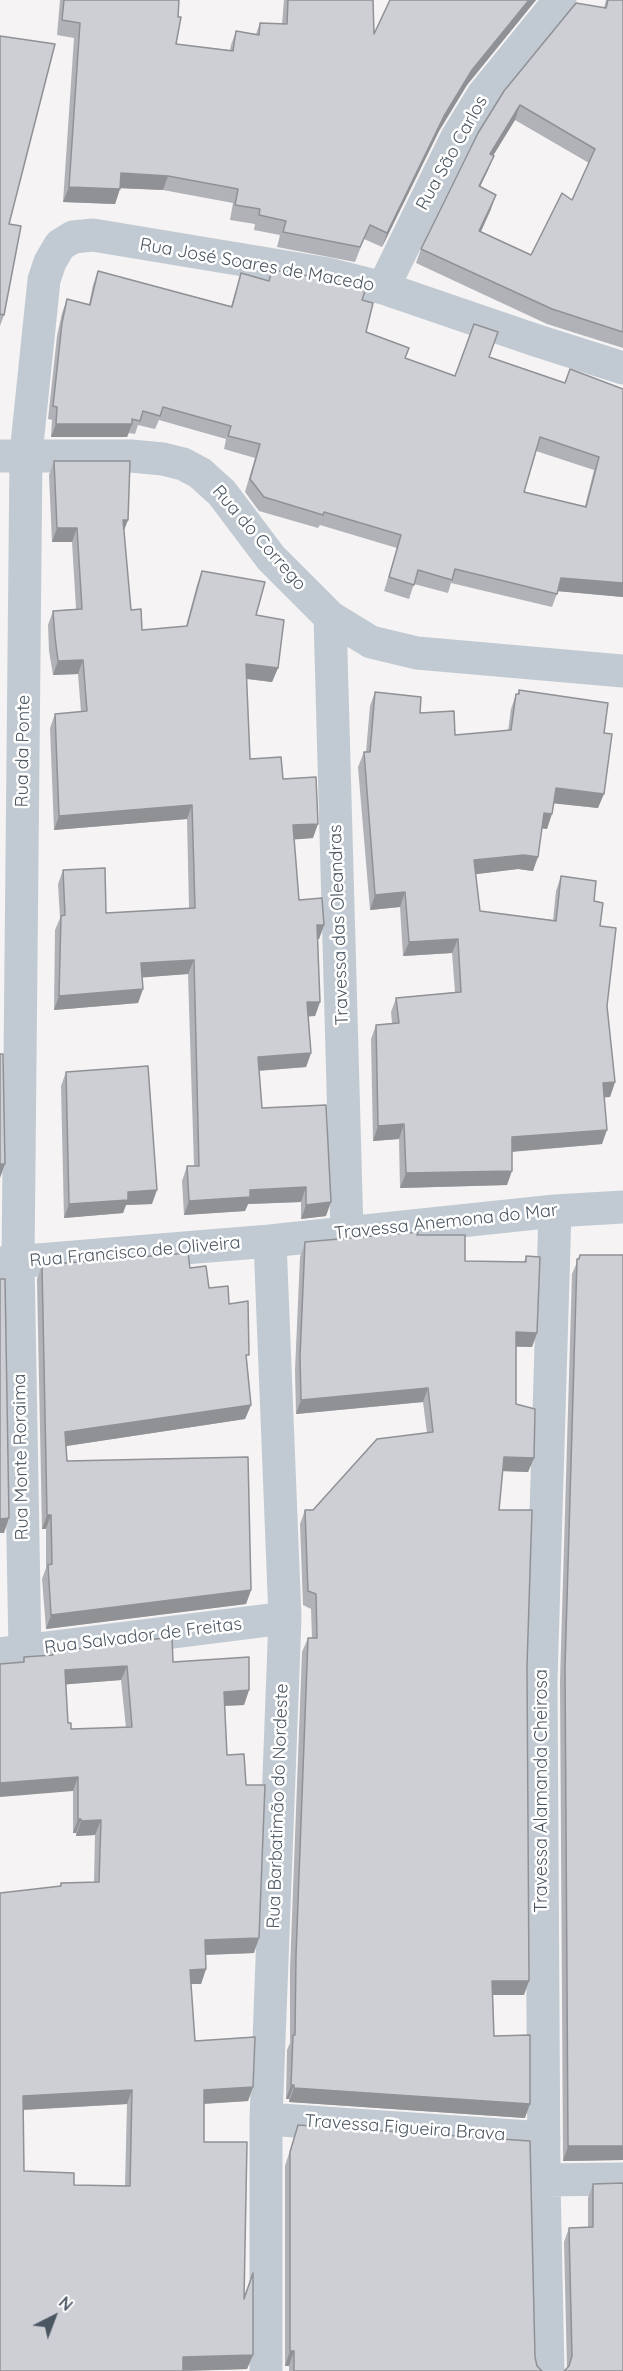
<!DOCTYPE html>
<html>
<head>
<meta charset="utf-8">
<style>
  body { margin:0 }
  #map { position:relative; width:623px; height:2371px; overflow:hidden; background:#f5f3f3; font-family:Quicksand,sans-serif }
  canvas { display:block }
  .north { position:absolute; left:24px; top:2287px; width:60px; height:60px; -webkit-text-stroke:4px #fff; paint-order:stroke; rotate:42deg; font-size:16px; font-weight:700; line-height:24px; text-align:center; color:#4a5661 }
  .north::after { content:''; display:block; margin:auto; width:21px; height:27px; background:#4a5661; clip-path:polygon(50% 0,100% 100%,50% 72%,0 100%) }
</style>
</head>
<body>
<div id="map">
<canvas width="623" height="2371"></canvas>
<div class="north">N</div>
</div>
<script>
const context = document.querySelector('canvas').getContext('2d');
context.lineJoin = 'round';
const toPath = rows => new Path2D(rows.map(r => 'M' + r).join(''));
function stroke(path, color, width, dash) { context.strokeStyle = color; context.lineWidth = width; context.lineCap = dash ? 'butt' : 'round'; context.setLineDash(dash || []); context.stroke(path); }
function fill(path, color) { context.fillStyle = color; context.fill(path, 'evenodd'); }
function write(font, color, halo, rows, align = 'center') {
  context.font = font + ' Quicksand,sans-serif'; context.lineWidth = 5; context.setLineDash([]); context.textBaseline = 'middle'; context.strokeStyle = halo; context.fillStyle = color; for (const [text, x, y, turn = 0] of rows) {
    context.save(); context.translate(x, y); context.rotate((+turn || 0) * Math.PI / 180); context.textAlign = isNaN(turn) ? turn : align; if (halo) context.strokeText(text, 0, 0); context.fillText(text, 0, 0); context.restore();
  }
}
stroke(toPath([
  [383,288,456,139,483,95,560,0],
  [0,456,131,456,163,459,183,464,200,473,222,493,271,558,330,617,371,642,417,653,623,671],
  [330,617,347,1232],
  [0,1263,270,1241,555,1211,623,1207],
  [25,1652,18,1262,26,454,44,280,50,262,60,245,73,237,93,235,328,274,383,288,535,340,623,368],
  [0,1654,285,1618],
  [266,2119,544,2138],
  [544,2180,623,2179],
  [266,2371,266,2119,285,1618,270,1241],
  [548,2371,544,2180,541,1681,555,1211]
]), '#c1cad2', 33);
fill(toPath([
  [60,0,179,0,176,44,230,50,231,45,236,31,256,34,260,23,282,24,284,0,373,0,374,34,390,0,536,0,467,85,439,131,382,247,364,239,355,262,277,247,280,235,254,230,255,224,230,220,233,203,163,190,120,188,115,204,63,202,74,38,57,35],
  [606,0,623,0,623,348,547,324,416,263,421,249,478,133,604,8],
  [515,120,589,163,572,200,531,255,481,232,491,209,480,187,488,170,493,155],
  [0,36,9,224,4,315,0,326],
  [272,270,355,288,362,300,366,332,405,358,455,376,489,357,565,383,623,389,623,597,558,591,552,607,451,583,448,593,414,584,409,599,384,591,397,548,320,525,318,528,259,511,245,492,255,458,224,449,226,439,159,420,155,429,138,425,135,434,129,433,127,437,51,437,52,420,48,419,57,336,62,313,67,299,89,304,93,285,98,271,231,306,241,273,268,281],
  [536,451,594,470,585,506,524,492],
  [54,461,128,520,124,531,131,610,142,630,186,626,197,585,202,571,256,615,278,668,272,682,246,679,250,759,283,779,313,838,294,839,299,900,324,925,319,939,317,939,320,1002,315,1016,308,1016,311,1053,306,1067,259,1071,262,1108,326,1216,301,1219,301,1202,248,1204,245,1211,184,1215,182,1181,187,1166,194,1166,188,974,142,977,143,989,138,1003,54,1010,55,930,60,918,58,884,63,870,106,913,189,908,187,819,54,830,50,728,55,714,81,712,78,674,53,675,49,651,48,625,53,611,76,609,72,542,52,542,49,475],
  [519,690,604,733,598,808,554,803,547,829,542,828,533,871,518,869,476,874,480,911,553,920,556,891,561,876,594,901,600,926,607,1006,615,1082,610,1097,605,1097,602,1144,512,1152,507,1185,400,1188,399,1139,373,1141,371,1039,376,1025,392,1023,391,1012,396,998,455,992,452,953,403,956,400,907,370,910,358,767,364,752,366,752,370,706,375,692,420,713,455,735,508,731,511,709,516,694,518,694],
  [66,1072,152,1204,126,1205,123,1213,64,1218,61,1086],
  [417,1235,465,1261,524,1262,526,1256,537,1333,532,1347,516,1347,516,1404,534,1458,528,1472,503,1471,499,1510,527,1666,524,1995,493,1995,494,2036,525,2118,289,2102,289,2099,286,2099,287,2050,290,2043,290,1969,302,1652,308,1638,312,1638,311,1609,303,1605,300,1524,305,1510,313,1510,427,1433,423,1402,296,1414,295,1370,300,1257,305,1242],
  [580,1255,623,2160,563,2161,560,1681,572,1274],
  [42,1265,190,1268,209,1288,229,1304,247,1361,251,1405,245,1419,66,1446,67,1461,251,1590,246,1604,46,1629,42,1579,46,1568,46,1529,42,1529,37,1279],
  [53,1652,173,1662,249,1690,244,1705,225,1706,227,1755,254,1953,206,1955,206,1969,201,1984,191,1984,195,2041,253,2087,248,2101,204,2104,204,2142,244,2296,253,2273,253,2355,247,2369,190,2371,0,2371,0,1893,60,1887,61,1883,94,1882,95,1835,76,1836,76,1833,73,1833,73,1791,22,1663,24,1657,52,1655],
  [121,1680,126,1728,71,1729,68,1723,66,1684],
  [127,2104,125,2186,74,2185,24,2171,24,2110],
  [298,2125,535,2357,537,2366,542,2371,289,2371,289,2366,285,2366,285,2166],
  [593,2184,623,2371,567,2369,564,2242,569,2228,588,2227,588,2198]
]), '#b0b2b7');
fill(toPath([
  [529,0,536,0,467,85,439,131,382,247,387,233,444,116,472,70],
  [520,105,515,120,485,169,490,154],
  [494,156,488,170,473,201,479,186],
  [121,173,168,176,163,190,116,188],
  [69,187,120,189,115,204,63,202],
  [496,195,491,209,474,246,479,231],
  [56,424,132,424,127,437,51,437],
  [123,520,128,520,122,534],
  [57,528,77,528,72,542,52,542],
  [561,578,623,583,623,597,556,591],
  [83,660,78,674,53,675,58,661],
  [246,664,278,668,272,682,241,678],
  [556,788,604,794,598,808,550,803],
  [192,805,187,819,54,830,59,816],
  [544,813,552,814,547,829,539,828],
  [318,824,313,838,288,840,293,825],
  [524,855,538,857,533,871,518,869,469,875,474,860],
  [405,892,400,907,370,910,375,895],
  [317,925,324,925,319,939,311,940],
  [458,939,452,953,403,956,409,942],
  [194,960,188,974,136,978,141,963],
  [143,989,138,1003,54,1010,59,996],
  [307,1002,320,1002,315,1016,302,1017],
  [311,1053,306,1067,253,1071,258,1057],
  [615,1082,610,1097,598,1098,603,1083],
  [404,1124,399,1139,373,1141,378,1126],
  [607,1130,602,1144,507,1152,512,1137],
  [0,1164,5,1164,0,1178],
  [512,1171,507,1185,400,1188,406,1173],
  [306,1187,301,1202,248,1204,245,1211,184,1215,189,1201,250,1190],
  [157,1190,152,1204,126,1205,123,1213,64,1218,69,1204,128,1192],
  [331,1202,326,1216,301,1219,306,1205],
  [516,1332,537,1333,532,1347,511,1346],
  [428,1388,423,1402,296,1414,301,1400],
  [251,1405,245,1419,60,1447,65,1432],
  [504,1457,534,1458,528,1472,499,1471],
  [47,1515,51,1515,46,1529,42,1529],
  [9,1518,4,1533,0,1533,0,1519],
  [251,1590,246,1604,46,1629,51,1615],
  [127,1666,121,1680,59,1685,65,1670],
  [249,1690,244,1705,219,1706,224,1692],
  [78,1777,73,1791,0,1797,0,1783],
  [78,1819,81,1819,76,1833,73,1833],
  [101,1820,95,1835,76,1836,81,1821],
  [259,1938,254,1953,200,1955,205,1940],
  [206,1969,201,1984,185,1984,190,1970],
  [492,1981,529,1981,524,1995,487,1995],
  [291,2085,294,2085,289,2099,286,2099],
  [253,2087,248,2101,199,2104,204,2090],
  [294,2088,530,2104,525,2118,289,2102],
  [132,2090,127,2104,18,2110,23,2096],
  [568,2146,623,2146,623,2160,563,2161],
  [290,2351,294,2351,289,2366,285,2366],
  [253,2355,247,2369,178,2371,183,2357]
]), '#909195');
const building = toPath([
  [64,0,179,0,178,17,181,17,176,44,233,51,236,31,259,35,260,23,287,24,288,0,373,0,374,34,390,0,529,0,472,70,444,116,387,233,370,225,360,247,283,232,286,221,259,215,260,209,235,205,238,189,168,176,121,173,120,189,69,187,80,23,62,20,64,0],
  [608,0,623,0,623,332,552,309,421,249,478,133,504,91,576,3,606,8,608,0],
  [520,105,595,149,572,200,562,193,531,255,479,231,496,195,479,186,494,156,490,154,520,105],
  [0,36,55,44,9,224,21,226,4,315,0,314,0,36],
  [272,270,329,279,355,286,355,288,365,291,362,300,373,303,366,332,409,348,405,358,455,376,474,324,498,332,489,357,565,383,570,369,623,389,623,583,561,578,557,594,455,569,452,580,418,570,414,585,389,577,401,535,324,512,323,515,264,497,250,479,260,444,228,436,231,426,163,407,160,416,143,411,140,421,132,419,132,424,56,424,57,407,53,406,62,323,67,299,90,305,98,271,232,307,241,273,269,281,272,270],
  [540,437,599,457,586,507,524,492,540,437],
  [54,461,130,461,128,520,123,520,131,610,141,609,142,630,187,626,202,571,265,582,256,615,284,620,278,668,246,664,250,759,281,757,283,779,316,777,318,824,293,825,299,900,322,898,324,925,317,925,320,1002,307,1002,311,1053,258,1057,262,1108,326,1105,331,1202,306,1205,306,1187,250,1190,250,1197,189,1201,187,1166,199,1166,194,960,141,963,143,989,59,996,61,916,65,915,63,870,105,868,106,913,195,908,192,805,59,816,55,714,87,711,83,660,58,661,55,637,53,611,82,609,77,528,57,528,54,461],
  [519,690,608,703,604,733,612,734,604,794,556,788,552,814,544,813,538,857,524,855,474,860,480,911,556,921,561,876,596,881,594,901,603,903,600,926,616,928,607,1006,615,1082,603,1083,607,1130,512,1137,512,1171,406,1173,404,1124,378,1126,376,1025,399,1023,396,998,461,992,458,939,409,942,405,892,375,895,364,752,370,752,375,692,421,697,420,713,454,711,455,735,511,730,516,694,519,694,519,690],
  [0,1054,3,1054,5,1164,0,1164,0,1054],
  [148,1066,157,1190,128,1192,128,1200,69,1204,66,1072,148,1066],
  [418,1232,417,1235,465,1235,465,1261,526,1262,526,1256,540,1257,537,1333,516,1332,516,1404,535,1409,534,1458,504,1457,499,1510,532,1510,527,1666,529,1981,492,1981,494,2036,530,2035,530,2104,294,2088,294,2085,291,2085,293,2035,295,2035,296,1955,308,1638,317,1638,316,1594,308,1591,305,1510,313,1510,377,1439,433,1432,428,1388,301,1400,300,1356,305,1242,418,1232],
  [188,1253,190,1268,206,1266,209,1288,228,1286,229,1304,248,1301,249,1355,246,1355,251,1405,65,1432,67,1461,248,1457,251,1590,51,1615,48,1565,52,1564,51,1515,47,1515,42,1265,188,1253],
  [580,1255,623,1255,623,2146,568,2146,565,1667,577,1259,579,1259,580,1255],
  [0,1279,5,1279,9,1518,0,1519,0,1279],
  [172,1637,173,1662,249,1657,249,1690,224,1692,227,1755,244,1754,246,1785,265,1785,259,1938,205,1940,206,1969,190,1970,195,2041,255,2037,253,2087,204,2090,204,2142,247,2142,244,2299,253,2273,253,2355,183,2357,183,2371,0,2371,0,1893,61,1886,61,1883,99,1882,101,1820,81,1821,81,1819,78,1819,78,1777,0,1783,0,1664,24,1662,24,1657,53,1655,53,1652,172,1637],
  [127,1666,132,1727,71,1729,71,1723,68,1723,65,1670,127,1666],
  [132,2090,130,2186,74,2185,74,2173,24,2171,23,2096,132,2090],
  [298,2125,530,2141,535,2357,537,2366,542,2371,294,2371,294,2351,290,2351,290,2152,298,2125],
  [623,2183,623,2371,564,2371,569,2366,572,2356,569,2228,593,2227,593,2184,623,2183]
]);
fill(building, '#cdcfd5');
stroke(building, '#909195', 1.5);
write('18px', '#4a5661', '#fff', [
  ["Rua São Carlos",452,153,-61],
  ["Rua José Soares de Macedo",257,265,10],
  ["Rua do Corrego",259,538,49],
  ["Rua da Ponte",23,751,-89],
  ["Travessa das Oleandras",339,925,-92],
  ["Travessa Anemona do Mar",446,1222,-6],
  ["Rua Francisco de Oliveira",135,1252,-5],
  ["Rua Monte Roraima",21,1457,-91],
  ["Rua Salvador de Freitas",143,1636,-7],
  ["Travessa Alamanda Cheirosa",542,1791,-90],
  ["Rua Barbatimão do Nordeste",278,1806,-88],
  ["Travessa Figueira Brava",405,2128,4]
]);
</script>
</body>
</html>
